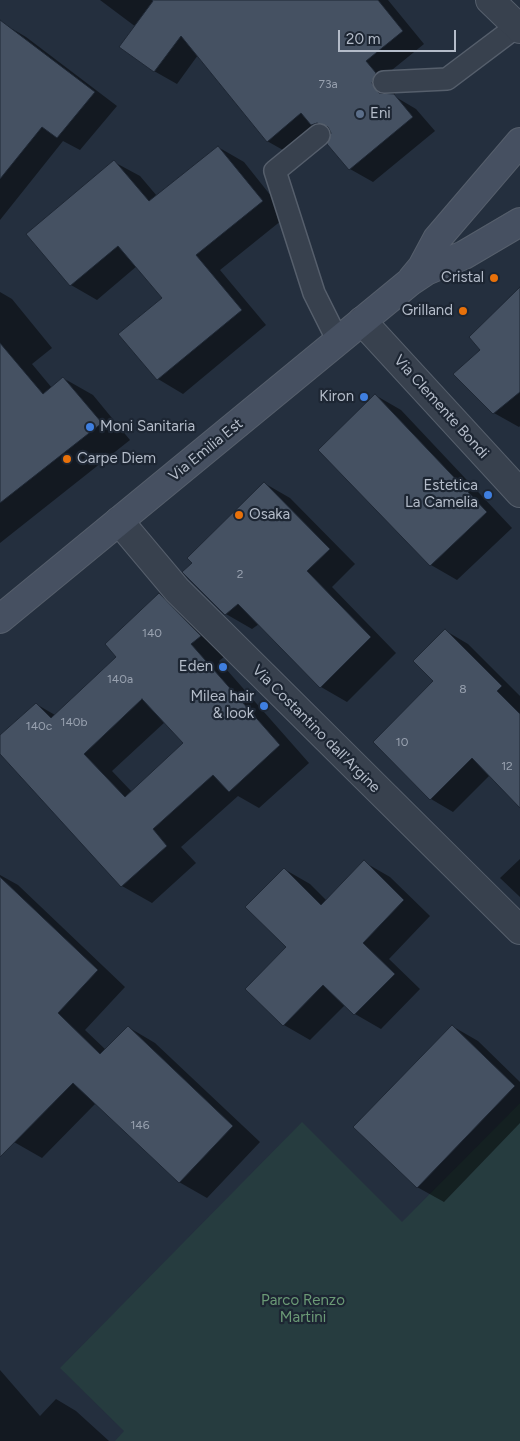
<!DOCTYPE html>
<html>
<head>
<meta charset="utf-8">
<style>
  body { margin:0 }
  #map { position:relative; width:520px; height:1441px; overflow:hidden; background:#242f3e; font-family:Figtree,sans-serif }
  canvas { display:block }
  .scale { position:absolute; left:338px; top:30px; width:118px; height:22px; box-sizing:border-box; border:2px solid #b4bcc9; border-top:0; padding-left:6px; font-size:15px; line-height:18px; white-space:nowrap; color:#b4bcc9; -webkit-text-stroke:4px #1d2633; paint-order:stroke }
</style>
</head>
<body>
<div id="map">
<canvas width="520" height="1441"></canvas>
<div class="scale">20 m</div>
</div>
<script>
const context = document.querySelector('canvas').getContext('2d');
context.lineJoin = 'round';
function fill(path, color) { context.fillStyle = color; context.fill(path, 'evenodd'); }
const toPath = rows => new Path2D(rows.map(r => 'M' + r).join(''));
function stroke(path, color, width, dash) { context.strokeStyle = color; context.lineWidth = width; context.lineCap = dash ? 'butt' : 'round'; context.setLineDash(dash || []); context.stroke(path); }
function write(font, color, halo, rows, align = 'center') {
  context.font = font + ' Figtree,sans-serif'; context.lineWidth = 4.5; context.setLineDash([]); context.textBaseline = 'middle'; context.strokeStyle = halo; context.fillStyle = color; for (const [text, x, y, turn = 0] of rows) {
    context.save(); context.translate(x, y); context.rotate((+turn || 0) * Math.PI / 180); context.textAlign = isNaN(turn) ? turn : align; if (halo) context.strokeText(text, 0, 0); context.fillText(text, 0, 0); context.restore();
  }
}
fill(toPath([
  [520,1103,520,1441,115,1441,124,1431,60,1368,302,1122,402,1222]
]), '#263c3f');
fill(toPath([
  [100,0,388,0,424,44,387,74,398,87,394,96,416,109,435,131,373,182,350,169,329,144,332,136,320,129,290,154,267,141,198,55,177,84,154,71,136,27],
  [4,24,26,37,117,106,80,150,63,141,0,220,0,28],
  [218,147,244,162,287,216,220,270,266,325,183,394,158,379,164,298,137,266,97,300,71,285,28,234,114,162,140,176,157,196],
  [520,289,520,426,519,427,494,413,481,350],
  [0,292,12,299,52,348,32,364,52,388,63,378,93,395,130,440,0,543],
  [375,395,401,410,512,528,457,580,431,565],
  [264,483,290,498,355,564,332,587,396,653,347,702,321,687,259,624,252,629,226,614],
  [159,595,189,612,229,653,219,661,309,763,259,808,238,796,181,847,196,863,152,903,122,886,0,752,0,736,36,704,55,715,118,657],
  [165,722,184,743,132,792,112,771],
  [446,631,468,644,520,696,520,806,490,775,453,812,431,799,435,681],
  [520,859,520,897,500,878],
  [364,862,390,877,430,916,389,959,420,989,381,1029,355,1014,345,1005,310,1040,284,1025,246,989,288,947,284,869,310,884,327,901],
  [0,875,18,885,125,987,85,1030,106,1050,128,1027,155,1043,260,1142,207,1198,179,1182,96,1103,42,1158,14,1142,0,1129],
  [452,1026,478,1041,520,1082,520,1123,444,1202,417,1187],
  [0,1370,40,1416,56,1399,76,1411,109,1441,0,1441]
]), '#0007');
const building = toPath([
  [152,0,378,0,403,31,366,61,376,73,372,83,379,93,394,94,413,117,349,170,327,144,331,133,328,127,317,123,311,125,301,113,267,142,181,36,154,72,119,47,153,1,152,0],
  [0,20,95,92,57,138,42,127,0,179,0,20],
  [218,146,263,201,196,255,242,310,157,380,118,334,162,298,118,246,70,286,26,234,114,160,149,201,218,146],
  [520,287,520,392,493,414,453,374,480,350,469,337,520,287],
  [0,343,43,394,63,377,102,423,0,503,0,343],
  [375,394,487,512,430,566,318,450,375,394],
  [264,482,330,549,307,571,371,637,320,688,238,604,225,615,182,572,192,563,187,558,264,482],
  [159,593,201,636,191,644,280,745,229,792,213,775,153,829,167,846,121,887,0,754,0,735,36,703,51,718,116,657,105,644,159,593],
  [142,699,183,743,125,797,84,754,142,699],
  [445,629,502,686,497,691,520,714,520,808,472,758,430,800,373,742,433,681,413,661,445,629],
  [364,860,404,900,363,943,395,974,354,1015,323,985,283,1026,245,989,286,947,245,907,284,868,321,905,364,860],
  [0,877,98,970,58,1013,100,1054,128,1026,233,1126,179,1183,73,1083,0,1157,0,877],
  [452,1025,515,1086,417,1188,353,1127,452,1025]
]);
fill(building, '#455162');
stroke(building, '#1f2835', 1);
const service = toPath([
  [384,82,447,79,516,27],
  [319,135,275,171,314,293,338,341]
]);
const minor = toPath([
  [490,0,520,29],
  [362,321,520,493],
  [119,521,177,590,520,930]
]);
const secondary = toPath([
  [412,279,422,267,437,239,520,142],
  [0,619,411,281,426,271,464,255,520,222]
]);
stroke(service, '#565f6c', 24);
stroke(minor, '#565f6c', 30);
stroke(secondary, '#565f6c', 30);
stroke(service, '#38414e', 21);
stroke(minor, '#38414e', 28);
stroke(secondary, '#465061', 28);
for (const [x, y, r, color] of [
  [360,114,5,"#5c6f8a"],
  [494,278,5,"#e8710a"],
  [463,311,5,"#e8710a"],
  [364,397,5,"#3f7fe0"],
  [90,427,5,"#3f7fe0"],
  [67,459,5,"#e8710a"],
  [488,495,5,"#3f7fe0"],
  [239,515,5,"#e8710a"],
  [223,667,5,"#3f7fe0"],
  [264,706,5,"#3f7fe0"]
]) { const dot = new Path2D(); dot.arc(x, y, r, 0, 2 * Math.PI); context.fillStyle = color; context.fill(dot); stroke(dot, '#1d2633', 2); }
write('12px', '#98a1af', null, [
  ["73a",328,84],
  ["2",240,574],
  ["140",152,633],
  ["140a",120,679],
  ["8",463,689],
  ["140b",74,722],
  ["140c",39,726],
  ["10",402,742],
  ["12",507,766],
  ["146",140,1125]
]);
write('15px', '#b4bcc9', '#1d2633', [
  ["Eni",370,114,"left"],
  ["Cristal",484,278],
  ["Grilland",453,311],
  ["Kiron",354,397],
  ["Moni Sanitaria",100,427,"left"],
  ["Carpe Diem",77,459,"left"],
  ["Estetica",478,486],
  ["La Camelia",478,503],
  ["Osaka",249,515,"left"],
  ["Eden",213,667],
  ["Milea hair",254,697],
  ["& look",254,714]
], 'right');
write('15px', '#b4bcc9', '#1d2633', [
  ["Via Clemente Bondi",441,407,48],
  ["Via Emilia Est",206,450,-39],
  ["Via Costantino dall'Argine",316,729,45]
]);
write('15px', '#6b9a76', '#1d2633', [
  ["Parco Renzo",303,1301],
  ["Martini",303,1318]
]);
</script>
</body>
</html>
